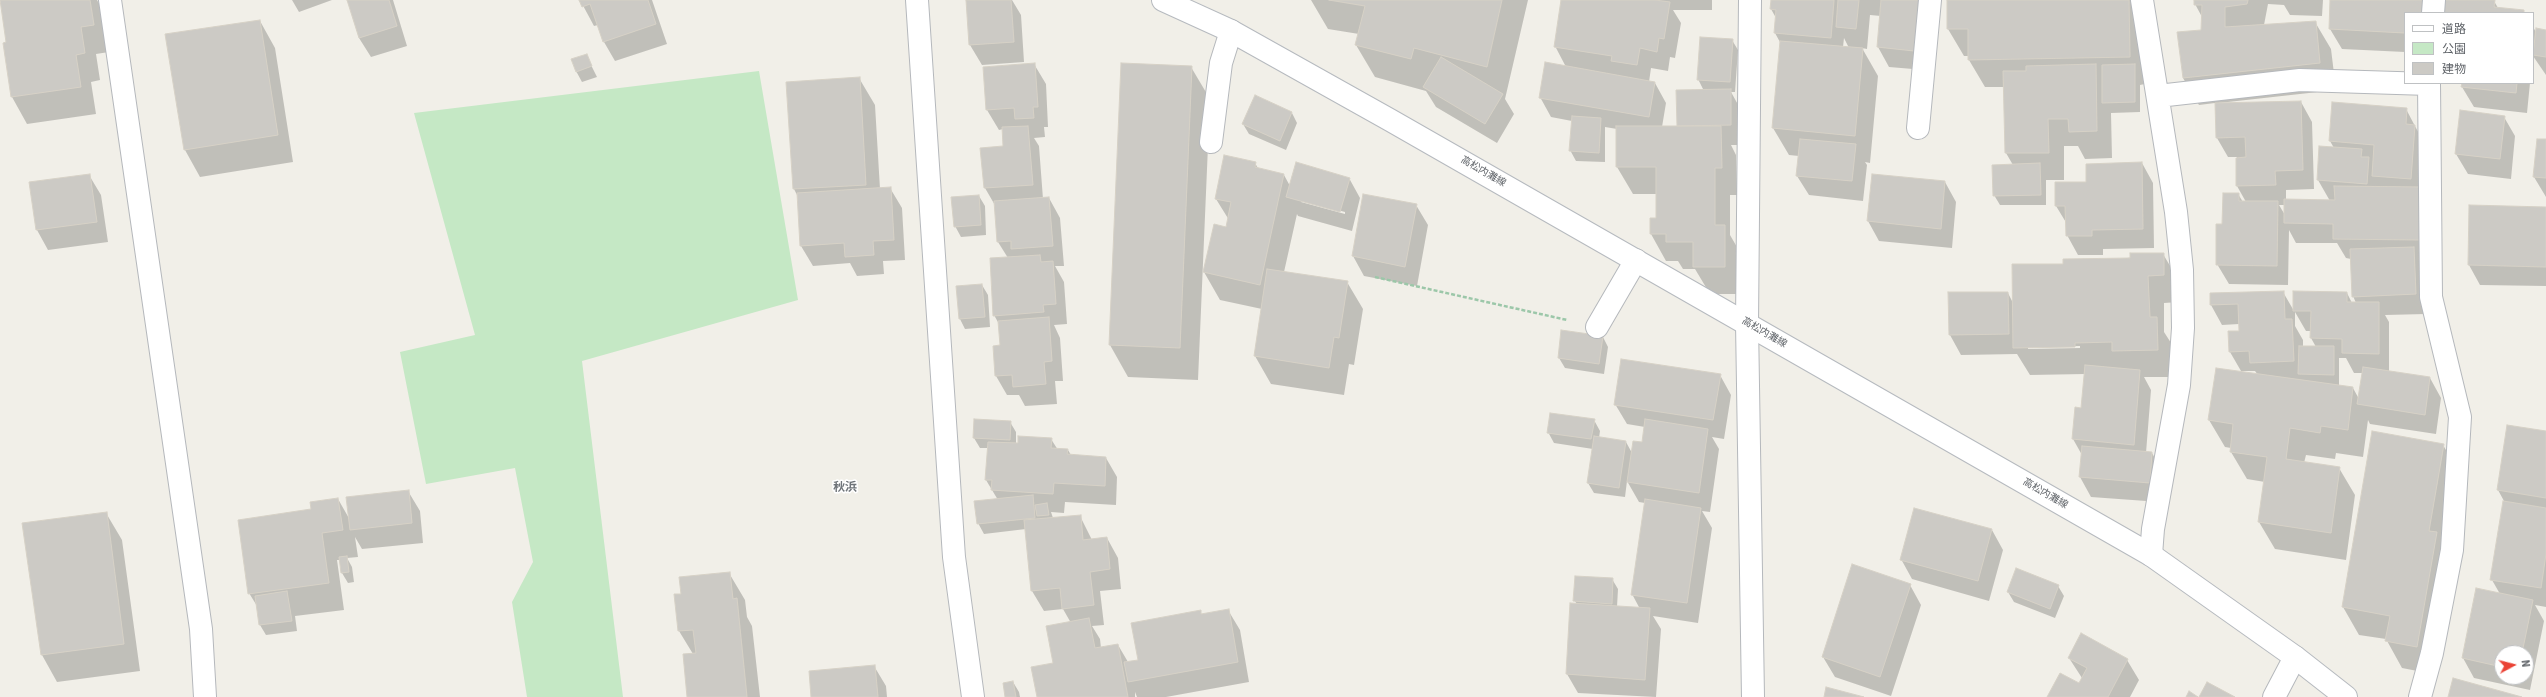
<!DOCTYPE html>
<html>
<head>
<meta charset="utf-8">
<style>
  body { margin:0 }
  #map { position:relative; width:2546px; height:697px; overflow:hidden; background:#f1efe8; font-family:"Source Sans 3","Noto Sans JP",sans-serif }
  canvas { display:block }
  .legend { position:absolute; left:2404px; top:12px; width:130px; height:72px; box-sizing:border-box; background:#fff; border:1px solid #bfc1c3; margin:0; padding:5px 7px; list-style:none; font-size:12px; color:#5f6368 }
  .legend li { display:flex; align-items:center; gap:8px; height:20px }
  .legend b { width:20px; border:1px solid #bfc1c3 }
  .north { position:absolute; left:2494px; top:645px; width:40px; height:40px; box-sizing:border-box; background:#fff; border:1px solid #bfc1c3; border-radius:50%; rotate:83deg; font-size:11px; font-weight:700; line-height:16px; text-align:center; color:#5f6368 }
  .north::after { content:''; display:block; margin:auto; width:14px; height:18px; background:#ea4335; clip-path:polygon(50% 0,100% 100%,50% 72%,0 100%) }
</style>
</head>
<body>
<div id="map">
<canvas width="2546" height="697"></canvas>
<ul class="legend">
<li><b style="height:5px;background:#fff"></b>道路</li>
<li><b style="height:11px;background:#c5e8c5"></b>公園</li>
<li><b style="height:11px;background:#cccac5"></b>建物</li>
</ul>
<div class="north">N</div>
</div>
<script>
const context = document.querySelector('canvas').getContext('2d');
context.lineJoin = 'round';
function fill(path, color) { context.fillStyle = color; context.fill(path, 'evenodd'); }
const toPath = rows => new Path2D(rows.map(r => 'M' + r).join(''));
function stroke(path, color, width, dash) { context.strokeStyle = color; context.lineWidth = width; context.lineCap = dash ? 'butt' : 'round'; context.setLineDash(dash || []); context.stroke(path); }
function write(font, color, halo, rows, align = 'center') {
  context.font = font + ' "Source Sans 3","Noto Sans JP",sans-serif'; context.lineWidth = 3; context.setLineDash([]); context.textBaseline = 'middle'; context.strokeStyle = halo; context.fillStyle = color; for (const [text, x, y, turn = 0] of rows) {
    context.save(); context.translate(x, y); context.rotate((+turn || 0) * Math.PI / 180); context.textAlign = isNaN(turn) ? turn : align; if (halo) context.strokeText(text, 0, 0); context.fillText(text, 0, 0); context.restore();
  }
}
fill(toPath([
  [759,71,798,300,582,361,623,697,527,697,512,602,533,562,515,468,426,484,400,352,475,335,414,113]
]), '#c5e8c5');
fill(toPath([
  [1,0,97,0,102,9,109,52,96,54,100,80,91,82,96,114,27,124,12,97,4,43,7,43],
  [292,0,332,0,299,12],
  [348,0,393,0,407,46,371,57,359,38],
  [580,0,652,0,667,44,615,61,604,42,598,25,594,26],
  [967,0,1012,0,1021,15,1024,62,982,65,970,45],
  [1311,0,1528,0,1505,99,1514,114,1497,143,1436,107,1426,91,1375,77,1356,45,1359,34,1328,29],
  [1562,0,1712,0,1712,10,1673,10,1681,23,1675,58,1670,57,1668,71,1651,68,1649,82,1655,83,1666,103,1662,127,1679,127,1704,91,1698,79,1732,40,1738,50,1735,92,1731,92,1741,110,1742,145,1731,145,1736,155,1737,195,1730,195,1730,235,1741,254,1741,294,1710,294,1695,269,1683,269,1678,261,1666,261,1651,234,1657,219,1657,194,1633,194,1617,167,1617,129,1605,127,1605,162,1576,161,1570,150,1572,121,1551,117,1540,97,1566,67,1555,46],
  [1772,0,1932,0,1925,70,1889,67,1878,47,1881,16,1870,15,1867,49,1862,48,1878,76,1870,163,1865,162,1867,165,1863,201,1809,195,1797,176,1799,156,1789,155,1773,128,1781,44,1775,33,1776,18,1771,9],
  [1844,38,1849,48,1843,47],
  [1948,0,2133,0,2145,84,2140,85,2140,112,2111,113,2112,158,2085,159,2078,146,2064,146,2064,180,2046,180,2046,205,2000,205,1994,195,2013,165,2006,153,2005,87,1985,87,1969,60,1969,56,1964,56,1948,29],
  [2195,0,2323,0,2322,16,2290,15,2284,5,2268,4,2264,25,2315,22,2331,49,2336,90,2219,103,2301,102,2312,122,2314,189,2286,190,2286,200,2330,201,2318,180,2334,148,2330,141,2406,109,2425,145,2431,259,2420,259,2424,267,2426,314,2385,315,2389,322,2389,372,2430,378,2441,398,2436,434,2370,424,2368,420,2363,457,2336,453,2335,459,2306,455,2304,463,2339,468,2355,495,2346,560,2275,549,2259,522,2265,482,2247,479,2231,452,2231,448,2225,447,2209,420,2258,375,2255,371,2241,371,2230,352,2240,332,2239,324,2222,325,2211,305,2283,292,2294,311,2294,292,2347,293,2352,303,2356,303,2353,296,2351,259,2346,258,2337,243,2296,243,2289,230,2288,285,2229,284,2217,264,2223,225,2238,194,2243,202,2246,202,2237,186,2237,157,2228,157,2217,138,2215,103,2199,105,2183,78,2202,31,2202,17,2195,4],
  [2279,205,2285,205,2285,215],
  [2295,312,2306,331,2311,331,2311,338,2316,347,2303,347,2303,340,2295,326],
  [2339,358,2346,358,2354,373,2363,373,2359,399,2353,388,2339,386],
  [2331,0,2405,13,2405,52,2342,49,2330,29],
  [2482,0,2494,1,2498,8,2525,13,2443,13],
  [260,21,275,48,293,162,200,177,185,150],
  [2533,27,2536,32,2546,31,2546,75,2533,56],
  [586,55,597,77,582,82,576,71],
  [1034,64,1046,84,1048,127,1044,127,1045,137,1034,138,1039,146,1043,199,1049,198,1060,218,1064,266,1055,266,1064,282,1067,324,1054,325,1060,338,1063,381,1055,381,1057,404,1025,406,1019,395,1007,395,996,376,1001,346,999,324,994,315,1008,258,998,242,996,207,985,188,982,148,1004,147,1003,129,999,130,987,110],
  [1191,67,1210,99,1198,380,1128,377,1110,345],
  [859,78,875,105,880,189,890,188,902,208,905,260,883,261,884,274,857,276,850,263,813,266,801,246,798,197,794,189],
  [2463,83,2530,83,2527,113,2474,107,2462,87],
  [1255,97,1292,113,1297,123,1286,150,1249,134,1243,124],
  [2504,117,2515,136,2511,179,2468,174,2456,154],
  [2546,140,2546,197,2534,177],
  [1255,163,1259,170,1284,175,1290,186,1349,178,1360,198,1352,231,1298,216,1297,214,1284,272,1347,282,1363,309,1354,365,1349,364,1344,395,1271,384,1255,356,1262,309,1220,300,1204,272,1214,225,1227,228,1229,220,1216,199],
  [1301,200,1345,212,1345,214,1301,202],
  [2142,163,2153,183,2154,248,2103,249,2103,255,2078,255,2067,235,2067,224,2056,206,2087,183],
  [89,175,101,195,108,242,48,250,37,230,30,183],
  [1873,175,1945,182,1956,202,1952,248,1879,241,1868,221],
  [979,196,985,206,986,235,961,237,955,226],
  [1416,205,1428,225,1417,286,1364,276,1353,256],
  [2546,208,2546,286,2480,285,2469,265],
  [2163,254,2179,281,2179,302,2164,303,2164,332,2173,346,2173,377,2144,377,2151,390,2146,453,2152,453,2163,473,2160,502,2091,497,2080,477,2082,455,2073,439,2076,409,2082,409,2085,374,2030,375,2017,354,1961,355,1950,335,2008,293,2013,303,2064,265],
  [2080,346,2080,348,2028,349,2028,347],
  [982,285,988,295,990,327,965,329,960,319],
  [1603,337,1608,347,1604,374,1565,368,1559,358],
  [1720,375,1731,395,1724,439,1712,437,1719,449,1710,512,1702,511,1712,528,1698,623,1653,616,1661,629,1656,697,1578,693,1567,674,1577,604,1574,600,1612,579,1618,589,1617,607,1640,609,1632,594,1645,503,1639,502,1627,481,1625,497,1594,493,1588,483,1593,449,1554,443,1548,432,1594,420,1600,431,1599,438,1626,442,1632,453,1643,443,1645,427,1627,424,1615,404],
  [1010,422,1016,432,1016,444,1051,439,1058,450,1068,450,1071,455,1106,458,1117,477,1116,505,1065,502,1064,513,1051,512,1053,518,1080,516,1092,540,1107,538,1118,558,1121,589,1100,591,1104,625,1092,626,1100,639,1101,648,1118,645,1128,662,1139,661,1200,611,1202,615,1228,610,1240,630,1249,682,1166,697,1137,697,1135,692,1135,697,1038,697,1071,623,1063,609,1044,611,1032,591,1026,529,984,534,978,523,998,500,986,480,988,448,980,448,974,438],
  [2373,432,2443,445,2459,472,2433,674,2402,668,2386,639,2359,635,2343,607],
  [2546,432,2546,607,2535,605,2544,621,2530,690,2474,678,2463,658,2500,594,2492,580,2504,501,2498,490],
  [2502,653,2526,653,2526,677,2502,677],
  [408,491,420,511,423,543,362,549,355,537,358,557,347,558,352,567,354,582,348,583,342,573,340,560,337,560,344,610,295,616,297,631,266,635,260,625,257,606,249,593,312,510,338,499,350,520],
  [106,513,122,540,140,671,57,682,42,655],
  [1992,530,2003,550,1989,601,1912,579,1901,559],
  [729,573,745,600,747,617,752,626,760,697,688,697,693,654,679,631,682,594],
  [1910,585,1921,605,1891,696,1835,677,1823,657],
  [2058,586,2064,596,2055,618,2014,602,2008,592],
  [2069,658,2127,660,2139,680,2130,697,2048,697,2080,684,2082,678],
  [874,666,886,686,887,697,812,697],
  [1013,682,1019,692,1020,697,1006,697]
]), '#0003');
const building = toPath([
  [0,0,90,0,94,25,81,27,85,53,76,55,81,87,11,97,3,43,6,42,0,0],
  [347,0,389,0,397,26,359,38,347,0],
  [579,0,648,0,656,24,603,42,590,4,582,7,579,0],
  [966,0,1011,0,1014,42,969,45,966,0],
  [1329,0,1502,0,1487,67,1414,48,1411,59,1355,45,1365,6,1329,0],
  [1561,0,1655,0,1670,2,1664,39,1659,38,1657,52,1640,48,1637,65,1611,61,1612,56,1554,47,1561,0],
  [1771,0,1834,0,1831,38,1774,33,1776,10,1770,9,1771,0],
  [1838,0,1859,0,1856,29,1836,27,1838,0],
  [1881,0,1919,0,1914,51,1877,47,1881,0],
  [1947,0,2129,0,2130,57,1968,60,1968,29,1947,29,1947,0],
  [2194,0,2248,0,2247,4,2225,7,2225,27,2316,21,2320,63,2183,78,2177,32,2201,30,2202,5,2194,5,2194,0],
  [2330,0,2429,0,2429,13,2405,13,2405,33,2329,29,2330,0],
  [2444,0,2495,0,2494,7,2524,10,2524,13,2442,13,2444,0],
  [260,20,278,135,184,150,165,34,260,20],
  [2536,28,2546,30,2546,57,2533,55,2536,28],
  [1700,37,1733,39,1730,82,1697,80,1700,37],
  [1780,41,1863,48,1855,136,1772,128,1780,41],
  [587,54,592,66,576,72,571,59,587,54],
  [1441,57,1503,94,1485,124,1423,87,1441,57],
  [1545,62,1655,82,1649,117,1539,98,1545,62],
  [1035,63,1038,107,1033,107,1034,118,1015,119,1014,108,986,110,983,67,1035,63],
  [1121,63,1192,66,1180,348,1109,345,1121,63],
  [2096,64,2097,131,2069,132,2068,119,2048,119,2049,153,2005,153,2003,71,2026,71,2026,66,2096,64],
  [2135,64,2135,102,2102,103,2102,65,2135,64],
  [860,77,866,185,793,189,786,82,860,77],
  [2462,83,2517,83,2516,93,2461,87,2462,83],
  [1731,89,1731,125,1677,126,1676,90,1731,89],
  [1255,95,1292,112,1280,141,1242,124,1255,95],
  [2301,101,2303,170,2275,171,2276,185,2236,186,2236,158,2246,157,2245,137,2216,138,2215,103,2301,101],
  [2332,102,2407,108,2406,124,2415,125,2411,179,2372,176,2374,145,2329,141,2332,102],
  [2460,110,2505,116,2500,159,2455,154,2460,110],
  [1572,116,1601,118,1599,153,1569,151,1572,116],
  [1028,126,1033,185,984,188,980,148,1003,146,1002,127,1028,126],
  [1616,126,1721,126,1722,168,1715,168,1715,225,1725,225,1725,267,1693,267,1693,242,1666,242,1666,234,1650,234,1650,218,1656,218,1656,167,1616,167,1616,126],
  [1800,139,1856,144,1852,181,1796,176,1800,139],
  [2537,139,2546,139,2546,178,2533,177,2537,139],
  [2319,146,2362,149,2361,157,2369,157,2367,184,2317,180,2319,146],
  [1224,155,1256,162,1255,167,1284,174,1260,285,1203,272,1214,224,1226,227,1231,202,1215,199,1224,155],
  [1296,162,1350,178,1340,212,1286,197,1296,162],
  [2142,162,2143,229,2092,230,2092,236,2066,236,2065,206,2055,206,2055,182,2086,182,2086,164,2142,162],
  [2040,163,2041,195,1993,196,1992,165,2040,163],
  [90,174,97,222,36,230,29,182,90,174],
  [1872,174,1945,181,1941,229,1867,221,1872,174],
  [2334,186,2420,187,2420,240,2333,239,2333,224,2284,223,2284,199,2335,200,2334,186],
  [891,187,894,240,873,241,874,255,845,257,844,243,800,246,797,193,891,187],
  [2223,193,2239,193,2239,201,2278,201,2277,266,2216,265,2216,224,2222,224,2223,193],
  [1363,194,1417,204,1405,267,1352,256,1363,194],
  [979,195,981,225,954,227,951,197,979,195],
  [1049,197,1053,246,1011,249,1011,241,997,242,994,201,1049,197],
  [2469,205,2546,207,2546,267,2468,265,2469,205],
  [2414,247,2416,294,2352,297,2350,249,2414,247],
  [2130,253,2164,253,2164,275,2148,276,2150,317,2157,317,2158,350,2112,351,2112,342,2075,343,2075,347,2013,348,2012,264,2063,264,2063,259,2130,258,2130,253],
  [1040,255,1041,262,1053,261,1056,304,1043,305,1044,312,993,316,990,258,1040,255],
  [1267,269,1348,281,1339,338,1334,337,1329,368,1254,356,1267,269],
  [982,284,985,317,959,319,956,286,982,284],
  [2284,291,2285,319,2292,319,2294,361,2250,363,2249,351,2229,352,2228,331,2239,331,2238,304,2210,305,2210,293,2284,291],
  [2293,291,2347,292,2347,302,2379,302,2379,354,2342,353,2342,339,2310,338,2311,311,2293,311,2293,291],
  [1948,292,2008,292,2009,334,1949,335,1948,292],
  [1049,317,1052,361,1044,362,1046,384,1013,387,1012,375,995,376,993,346,1000,345,998,321,1049,317],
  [1561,330,1603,336,1599,364,1558,358,1561,330],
  [2299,346,2334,346,2334,375,2298,374,2299,346],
  [1621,359,1721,374,1713,420,1614,405,1621,359],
  [2085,365,2140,370,2134,445,2072,439,2075,407,2081,408,2085,365],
  [2363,367,2430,377,2425,415,2357,404,2363,367],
  [2216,368,2353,387,2348,430,2321,426,2320,433,2290,428,2286,459,2340,467,2331,533,2258,522,2267,457,2230,452,2233,424,2208,420,2216,368],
  [1550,413,1595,419,1591,439,1547,433,1550,413],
  [974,419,1011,421,1010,440,973,438,974,419],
  [1645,419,1708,429,1699,493,1627,482,1633,441,1642,442,1645,419],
  [2507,425,2546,431,2546,498,2497,490,2507,425],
  [2372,431,2444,444,2429,531,2437,532,2417,647,2385,641,2390,616,2342,607,2372,431],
  [1018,436,1052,438,1051,448,1068,449,1067,454,1106,457,1105,486,1054,483,1053,494,991,490,992,480,985,480,988,442,1018,443,1018,436],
  [1594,436,1626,441,1619,488,1587,483,1594,436],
  [2082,446,2152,452,2150,483,2079,477,2082,446],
  [409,490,412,523,350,530,346,497,409,490],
  [1033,495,1035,518,977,524,974,501,1033,495],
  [338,498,343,530,322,533,329,583,248,594,238,520,311,509,310,502,338,498],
  [1645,499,1701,508,1687,603,1631,595,1645,499],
  [2503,501,2546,508,2546,554,2541,588,2490,580,2503,501],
  [1047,503,1049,515,1037,516,1035,505,1047,503],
  [1914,508,1992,529,1978,581,1900,560,1914,508],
  [107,512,124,644,41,655,22,523,107,512],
  [1081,515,1083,540,1107,537,1110,569,1090,572,1094,605,1062,609,1060,588,1031,591,1024,520,1081,515],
  [347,556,349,572,341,573,339,557,347,556],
  [1852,564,1911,584,1880,677,1822,657,1852,564],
  [2016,568,2059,585,2050,609,2007,592,2016,568],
  [730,572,733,599,737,598,747,697,687,697,683,654,696,653,693,630,678,631,674,594,681,594,679,577,730,572],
  [1575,576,1613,578,1612,604,1573,601,1575,576],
  [2476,588,2533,600,2522,653,2502,653,2502,667,2462,658,2476,588],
  [287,591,292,621,259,625,255,596,287,591],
  [1570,603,1650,608,1645,680,1566,674,1570,603],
  [1229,609,1238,662,1128,682,1124,662,1138,660,1131,623,1201,610,1201,614,1229,609],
  [1089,618,1095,648,1118,644,1128,697,1037,697,1031,667,1053,663,1046,626,1089,618],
  [2081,633,2128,659,2108,697,2047,697,2060,673,2079,683,2087,668,2068,658,2081,633],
  [875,665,878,697,811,697,809,671,875,665],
  [2453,678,2522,697,2448,697,2453,678],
  [1013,681,1016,697,1005,697,1003,683,1013,681],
  [2207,682,2235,697,2199,697,2207,682],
  [1826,687,1864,697,1824,697,1826,687],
  [2189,691,2198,697,2186,697,2189,691]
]);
fill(building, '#cccac5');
stroke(building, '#d6d1c6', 1);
const lane = toPath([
  [1211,142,1221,63,1231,31]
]);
const street = toPath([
  [110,0,201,629,205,697],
  [917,0,954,557,973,697],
  [1750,0,1747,323,1753,697],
  [2142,0,2176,212,2182,270,2183,328,2179,385,2153,529,2151,555],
  [2433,13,2434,0],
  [2158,96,2300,80,2429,84],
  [1918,128,1930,0],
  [1597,327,1636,260],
  [2274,697,2295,657],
  [2420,697,2432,653,2452,550,2460,417,2431,297,2429,83]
]);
const secondary = toPath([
  [1163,0,1231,31,1390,120,2151,555,2295,657,2346,697]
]);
stroke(lane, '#b5b8bc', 24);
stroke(street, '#b5b8bc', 24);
stroke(secondary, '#b6babf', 24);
stroke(toPath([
  [1375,277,1567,320]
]), '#9cc7a9', 2.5, [4, 2]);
stroke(lane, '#fff', 22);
stroke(street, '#fff', 22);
stroke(secondary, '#fff', 22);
write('10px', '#5f6368', '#fff', [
  ["高松内灘線",1483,172,30],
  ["高松内灘線",1764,333,30],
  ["高松内灘線",2045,494,30]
]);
write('bold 12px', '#70757a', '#fff', [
  ["秋浜",845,488]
]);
</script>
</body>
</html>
